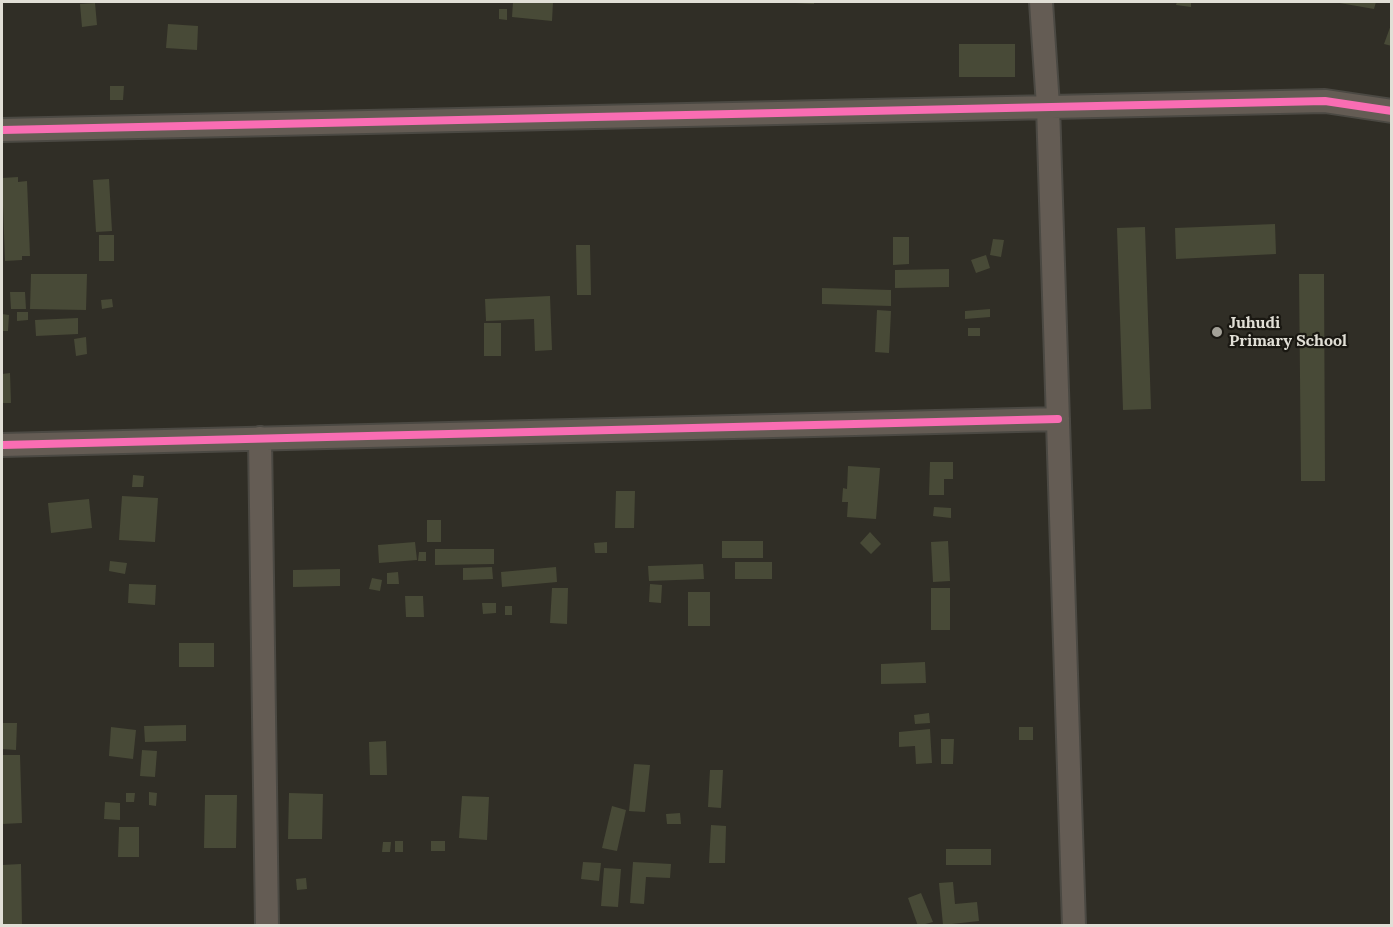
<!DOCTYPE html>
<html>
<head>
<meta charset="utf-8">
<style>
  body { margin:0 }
  #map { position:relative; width:1393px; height:927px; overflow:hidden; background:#302e26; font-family:Lora,serif }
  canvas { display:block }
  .frame { position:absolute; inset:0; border:3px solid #e1dfd6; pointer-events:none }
</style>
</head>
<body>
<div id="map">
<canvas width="1393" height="927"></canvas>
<div class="frame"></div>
</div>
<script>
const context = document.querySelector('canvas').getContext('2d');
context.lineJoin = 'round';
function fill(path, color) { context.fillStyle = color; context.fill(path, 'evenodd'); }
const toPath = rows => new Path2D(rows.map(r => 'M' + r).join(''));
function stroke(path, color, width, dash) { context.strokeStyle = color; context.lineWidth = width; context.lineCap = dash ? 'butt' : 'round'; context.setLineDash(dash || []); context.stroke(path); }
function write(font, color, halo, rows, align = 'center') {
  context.font = font + ' Lora,serif'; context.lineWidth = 4.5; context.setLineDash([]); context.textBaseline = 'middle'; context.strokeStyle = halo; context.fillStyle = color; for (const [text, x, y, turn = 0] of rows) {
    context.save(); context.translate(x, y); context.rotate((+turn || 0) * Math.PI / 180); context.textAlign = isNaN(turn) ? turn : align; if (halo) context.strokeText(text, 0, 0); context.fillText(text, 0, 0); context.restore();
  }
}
fill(toPath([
  [513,2,553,2,552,21,512,17],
  [795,2,814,2,814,4,795,3],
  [1177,2,1191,2,1191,7,1176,5],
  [1334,2,1376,2,1374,9],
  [95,3,97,25,82,27,80,4],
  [499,9,507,9,507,20,499,19],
  [1392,22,1392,46,1384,44],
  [168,24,198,26,197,50,166,48],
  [959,44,1015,44,1015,77,959,77],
  [110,86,124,86,123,100,110,100],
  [18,177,18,182,27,181,30,256,22,256,22,260,5,261,2,178],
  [109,179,112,231,96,232,93,180],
  [1275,224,1276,254,1176,259,1175,228],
  [1145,227,1151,409,1123,410,1117,228],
  [99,235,114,235,114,261,99,261],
  [893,237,909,237,909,264,893,265],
  [993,239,1004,240,1001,257,990,255],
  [576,245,590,245,591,295,577,295],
  [986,255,990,268,976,273,971,260],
  [949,269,949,287,895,288,895,270],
  [31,274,87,274,86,310,30,309],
  [1299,274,1324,274,1325,481,1301,481],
  [822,288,891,290,891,306,822,304],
  [10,292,25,292,26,309,11,309],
  [550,296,552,350,535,351,534,319,486,321,485,299],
  [112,299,113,307,102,309,101,300],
  [990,309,990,317,965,319,965,311],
  [877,310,891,311,889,353,875,352],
  [17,312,28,312,28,320,17,321],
  [2,314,9,315,8,331,2,331],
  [78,318,78,334,36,336,35,320],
  [484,323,501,323,501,356,484,356],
  [968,328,980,328,980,336,968,336],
  [86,337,87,354,76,356,74,339],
  [10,373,11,403,2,403,2,374],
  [930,462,953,462,953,479,944,479,944,495,929,495],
  [848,466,880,468,876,519,847,517,848,502,842,502,843,488,847,489],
  [133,475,144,476,143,487,132,487],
  [616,491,635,491,634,528,615,528],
  [122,496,158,498,155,542,119,540],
  [89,499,92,528,51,533,48,503],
  [934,507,951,508,951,518,933,516],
  [427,520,441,520,441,542,427,542],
  [870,532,881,544,871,554,860,543],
  [722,541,763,541,763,558,722,558],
  [948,541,950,581,933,582,931,542],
  [415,542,417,560,379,563,378,545],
  [607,542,607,553,595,553,594,543],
  [435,549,494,549,494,564,435,565],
  [419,552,426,552,426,561,418,561],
  [110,561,127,563,125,574,109,571],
  [735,562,772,562,772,579,735,579],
  [703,564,704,579,649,581,648,566],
  [492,567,493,579,463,580,463,568],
  [556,567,557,582,502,587,501,572],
  [340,569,340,586,293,587,293,570],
  [398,572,399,584,387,584,387,573],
  [372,578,382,580,380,591,369,589],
  [129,584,156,585,155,605,128,603],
  [650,584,662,585,661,603,649,602],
  [552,588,568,588,567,624,550,623],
  [931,588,950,588,950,630,931,630],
  [688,592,710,592,710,626,688,626],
  [405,596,423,596,424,617,406,617],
  [482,603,496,603,496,613,483,614],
  [505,606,512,606,512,615,505,615],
  [179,643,214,643,214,667,179,667],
  [925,662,926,683,881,684,881,664],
  [929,713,930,723,915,724,914,715],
  [2,723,17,723,16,750,2,749],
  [186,725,186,741,145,742,144,726],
  [111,727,136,730,133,759,109,756],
  [1019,727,1033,727,1033,740,1019,740],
  [930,729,932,763,916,764,915,746,899,747,899,732],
  [941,739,954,739,953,764,941,764],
  [386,741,387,775,370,775,369,742],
  [142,750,157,751,155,777,140,776],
  [2,755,20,755,22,823,2,824],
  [634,764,650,765,645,812,629,811],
  [710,770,723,770,721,808,708,807],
  [149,792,157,793,156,806,149,805],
  [126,793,135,793,134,802,126,802],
  [289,793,323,794,322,839,288,839],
  [205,795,237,795,236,848,204,848],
  [462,796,489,797,487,840,459,838],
  [105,802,120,803,120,820,104,819],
  [612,806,626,810,617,851,602,848],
  [680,813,681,824,667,824,666,814],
  [711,825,726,826,725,863,709,863],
  [119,827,139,827,139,857,118,857],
  [395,841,403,841,403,852,395,852],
  [431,841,445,841,445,851,431,851],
  [383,842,391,842,390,852,382,852],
  [946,849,991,849,991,865,946,865],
  [583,862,601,863,599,881,581,879],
  [633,862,671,864,670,878,646,877,644,904,630,903],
  [21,864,22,926,2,926,2,865],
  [604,868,621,869,618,907,601,906],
  [306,878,307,889,297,890,296,879],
  [953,882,955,904,977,902,979,921,943,925,939,883],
  [921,893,933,922,918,926,908,898]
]), '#484a37');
const minor = toPath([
  [1041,2,1048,106,1074,926],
  [2,130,1325,101,1392,111],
  [260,438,267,926],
  [2,445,1058,419]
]);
stroke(minor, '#4b4943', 26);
stroke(minor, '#645c54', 22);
stroke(toPath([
  [2,130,1325,101,1392,111],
  [2,445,1058,419]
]), '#f96db3', 8);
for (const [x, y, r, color] of [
  [1217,332,6,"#a3a198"]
]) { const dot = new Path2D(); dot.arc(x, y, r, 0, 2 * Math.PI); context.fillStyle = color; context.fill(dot); stroke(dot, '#1a1812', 2); }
write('bold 16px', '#e1dfd6', '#1a1812', [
  ["Juhudi",1229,323],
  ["Primary School",1229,341]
], 'left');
</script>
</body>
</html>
